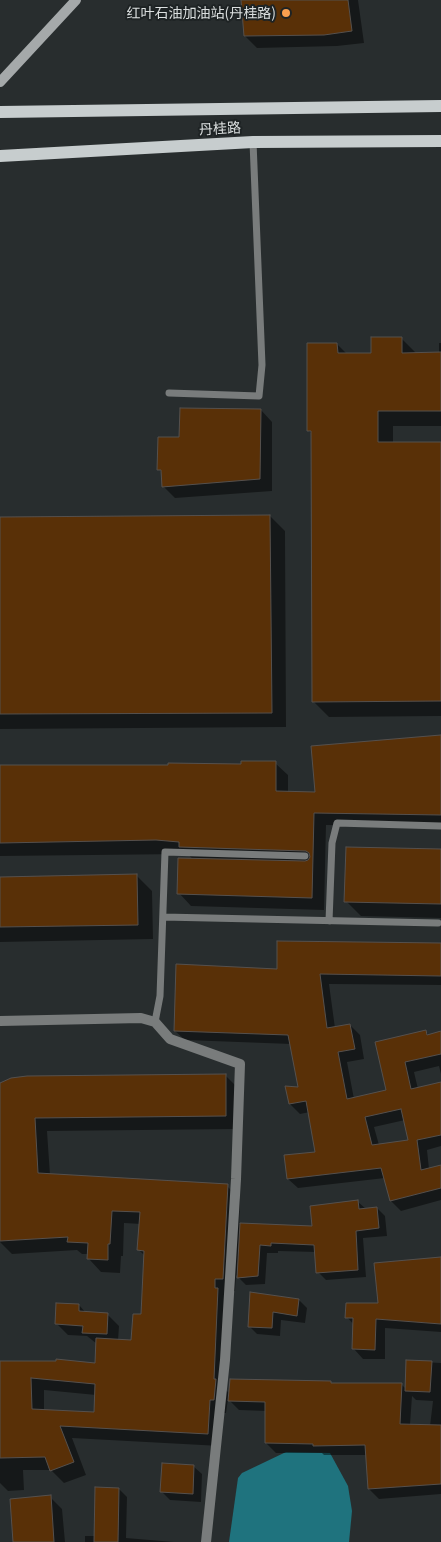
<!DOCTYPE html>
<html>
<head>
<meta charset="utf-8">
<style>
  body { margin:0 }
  canvas { display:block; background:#282d2e }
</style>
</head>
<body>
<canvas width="441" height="1542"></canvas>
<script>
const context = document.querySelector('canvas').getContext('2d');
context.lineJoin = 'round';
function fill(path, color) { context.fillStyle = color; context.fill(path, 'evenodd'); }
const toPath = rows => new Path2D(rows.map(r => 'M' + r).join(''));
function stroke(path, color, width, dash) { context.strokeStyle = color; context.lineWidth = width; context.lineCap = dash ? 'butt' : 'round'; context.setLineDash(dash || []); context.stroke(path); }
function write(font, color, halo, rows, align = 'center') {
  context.font = font + ' Georgia,"Noto Sans SC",serif'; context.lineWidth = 4; context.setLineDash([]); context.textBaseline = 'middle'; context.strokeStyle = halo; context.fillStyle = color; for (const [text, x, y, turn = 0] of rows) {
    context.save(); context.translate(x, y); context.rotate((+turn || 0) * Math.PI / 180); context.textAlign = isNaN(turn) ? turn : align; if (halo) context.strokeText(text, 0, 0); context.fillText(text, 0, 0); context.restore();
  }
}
fill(toPath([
  [286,1452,330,1453,348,1486,352,1511,349,1542,229,1542,238,1478,242,1473]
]), '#1f737e');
fill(toPath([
  [242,0,358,0,364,43,337,46,257,48,245,36],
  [401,338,417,354,439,353,439,343,441,343,441,426,393,426,393,444,441,443,441,716,329,717,314,702,312,434,308,430,337,344,347,354,372,354],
  [261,410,272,422,272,491,175,498,163,486,162,473,159,469,180,439],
  [270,516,285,531,286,727,0,729,0,518],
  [441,736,441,827,326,825,324,910,191,906,179,893,193,859,187,854,0,856,0,766,242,765,275,763,288,775,288,793,316,794],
  [441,850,441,918,361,916,346,901],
  [137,876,152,891,153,939,0,942,0,878],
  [441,944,441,985,329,984,335,1028,350,1025,360,1035,364,1059,347,1062,354,1099,388,1091,377,1043,426,1032,429,1035,441,1033,441,1074,439,1066,414,1072,418,1089,441,1084,441,1146,427,1150,429,1169,441,1167,441,1200,401,1211,391,1201,385,1178,298,1188,288,1179,317,1153,310,1112,300,1114,290,1104,299,1088,291,1044,185,1040,175,1031,278,970],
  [405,1120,410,1141,379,1145,374,1127],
  [225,1075,238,1088,238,1129,47,1131,50,1175,227,1186,240,1199,239,1224,314,1227,357,1201,366,1209,377,1208,385,1216,387,1236,363,1238,366,1277,326,1280,318,1272,316,1252,278,1251,278,1253,267,1253,265,1284,246,1285,236,1275,235,1291,228,1292,226,1390,230,1394,332,1384,402,1385,406,1389,407,1361,441,1363,441,1494,379,1499,369,1489,367,1455,324,1455,322,1453,276,1453,266,1443,266,1411,239,1410,228,1399,226,1413,222,1413,220,1446,72,1438,86,1475,64,1483,51,1470,23,1470,24,1490,8,1491,0,1483,0,1363,96,1364,97,1344,87,1336,68,1335,57,1324,79,1305,86,1313,107,1314,119,1326,118,1341,132,1342,143,1316,145,1256,139,1250,141,1224,124,1223,123,1256,121,1256,120,1273,101,1272,89,1259,89,1254,82,1254,77,1250,12,1254,0,1242,0,1085],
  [44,1390,96,1395,95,1413,44,1411],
  [412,1396,416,1400,433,1401,430,1426,410,1425],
  [441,1258,441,1332,385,1328,385,1359,363,1359,354,1349,354,1325,347,1317,379,1304],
  [251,1294,299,1300,307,1308,305,1323,281,1320,280,1336,257,1334,249,1326],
  [193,1466,202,1474,201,1502,170,1500,162,1492],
  [119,1489,127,1497,126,1538,174,1542,85,1542,85,1536,95,1536],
  [50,1497,62,1509,65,1542,15,1542]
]), '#0007');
const building = toPath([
  [241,0,348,0,352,31,324,35,244,36,241,0],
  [371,337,402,337,402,353,441,352,441,411,378,411,378,442,441,442,441,701,312,702,311,431,307,431,307,343,337,343,338,353,371,353,371,337],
  [180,408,261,409,260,479,162,487,161,470,157,470,158,437,179,437,180,408],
  [270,515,272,713,0,714,0,517,270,515],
  [441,735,441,815,314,813,312,898,177,894,178,858,305,861,308,860,310,857,309,853,306,851,179,847,179,842,156,840,0,843,0,765,168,765,168,763,241,764,241,761,276,761,276,791,315,792,311,746,441,735],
  [346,847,441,849,441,904,344,902,346,847],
  [137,874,138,925,0,927,0,877,137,874],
  [277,941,441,943,441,976,320,974,327,1028,350,1024,355,1049,338,1052,347,1099,386,1090,375,1042,426,1030,427,1035,441,1031,441,1054,405,1062,411,1089,441,1082,441,1135,417,1140,421,1170,441,1165,441,1188,390,1201,381,1168,287,1179,284,1155,315,1152,306,1101,289,1104,285,1086,298,1087,288,1035,174,1031,176,964,277,969,277,941],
  [401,1109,408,1140,372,1145,365,1117,401,1109],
  [226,1074,226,1116,35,1118,38,1173,228,1184,223,1279,215,1279,215,1288,218,1288,214,1379,216,1379,214,1400,210,1400,208,1434,60,1426,74,1462,50,1471,45,1457,0,1458,0,1361,56,1361,56,1359,95,1363,96,1338,131,1340,133,1314,141,1314,144,1251,137,1250,140,1212,112,1211,110,1244,108,1244,108,1260,87,1259,88,1243,67,1242,68,1237,0,1241,0,1083,11,1078,27,1076,226,1074],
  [31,1378,95,1384,94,1412,32,1409,31,1378],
  [358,1200,359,1209,377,1207,379,1228,356,1231,358,1270,316,1273,314,1245,271,1243,271,1246,260,1245,258,1276,237,1278,240,1223,312,1226,310,1206,358,1200],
  [441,1257,441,1324,376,1319,375,1350,352,1349,353,1318,345,1318,346,1303,378,1303,374,1263,441,1257],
  [250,1292,299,1299,297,1316,273,1312,272,1328,248,1327,250,1292],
  [56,1303,79,1304,79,1311,108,1313,107,1334,82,1333,83,1326,55,1324,56,1303],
  [406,1360,432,1361,430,1392,405,1391,406,1360],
  [230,1379,331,1381,331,1383,402,1383,400,1424,441,1425,441,1484,368,1489,365,1445,313,1446,313,1444,265,1443,265,1402,228,1401,230,1379],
  [162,1463,194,1465,193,1494,160,1492,162,1463],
  [95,1487,119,1488,118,1542,94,1542,95,1487],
  [51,1495,54,1542,13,1542,10,1499,51,1495]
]);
fill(building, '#593007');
stroke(building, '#55504d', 1);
stroke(toPath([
  [169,393,259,396,262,365,253,142],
  [163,917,438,923],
  [329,921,332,843,337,823,441,826],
  [155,1022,160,996,165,852,305,856]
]), '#797c7c', 7);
stroke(toPath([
  [0,1021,141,1018,155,1022,170,1039,240,1064,236,1179,225,1360,206,1542]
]), '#797c7c', 10);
stroke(toPath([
  [0,82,76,0]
]), '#a5a9aa', 10);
stroke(toPath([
  [0,112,441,106],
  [0,156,253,142,441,141]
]), '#c7cdce', 12);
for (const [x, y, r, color] of [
  [286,13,5,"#fa9f4f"]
]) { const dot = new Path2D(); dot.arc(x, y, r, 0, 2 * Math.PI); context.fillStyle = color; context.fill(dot); stroke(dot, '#1e2324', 2); }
write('14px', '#dbdfdf', '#1e2324', [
  ["红叶石油加油站(丹桂路)",276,13]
], 'right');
write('14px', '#dbdfdf', '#1e2324', [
  ["丹桂路",220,128,-3]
]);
</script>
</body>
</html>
